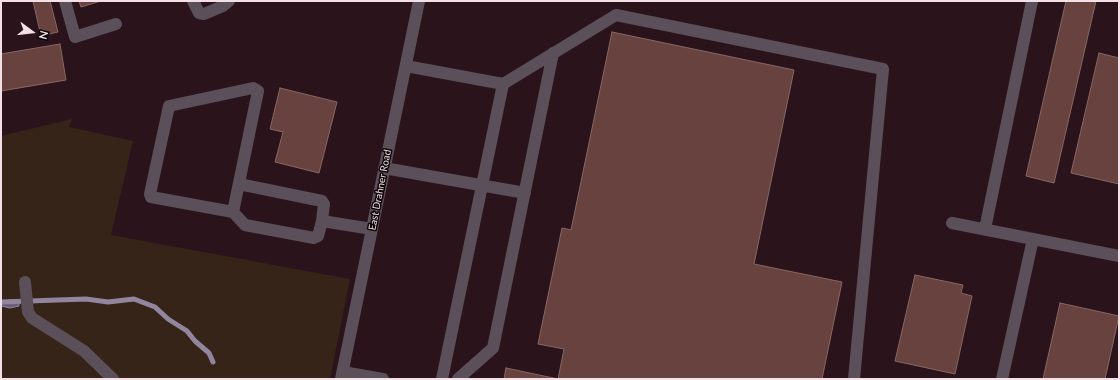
<!DOCTYPE html>
<html>
<head>
<meta charset="utf-8">
<style>
  body { margin:0 }
  #map { position:relative; width:1120px; height:380px; overflow:hidden; background:#2b131c; font-family:Lato,sans-serif }
  canvas { display:block }
  .frame { position:absolute; inset:0; border:2px solid #f3e1e7; pointer-events:none }
  .north { position:absolute; left:12px; top:12px; width:40px; height:40px; -webkit-text-stroke:3px #0d0407; paint-order:stroke; rotate:105deg; font-size:11px; font-weight:700; line-height:16px; text-align:center; color:#f3e1e7 }
  .north::after { content:''; display:block; margin:auto; width:14px; height:18px; background:#f3e1e7; clip-path:polygon(50% 0,100% 100%,50% 72%,0 100%) }
</style>
</head>
<body>
<div id="map">
<canvas width="1120" height="380"></canvas>
<div class="frame"></div>
<div class="north">N</div>
</div>
<script>
const context = document.querySelector('canvas').getContext('2d');
context.lineJoin = 'round';
function fill(path, color) { context.fillStyle = color; context.fill(path, 'evenodd'); }
const toPath = rows => new Path2D(rows.map(r => 'M' + r).join(''));
function stroke(path, color, width, dash) { context.strokeStyle = color; context.lineWidth = width; context.lineCap = dash ? 'butt' : 'round'; context.setLineDash(dash || []); context.stroke(path); }
function write(font, color, halo, rows, align = 'center') {
  context.font = font + ' Lato,sans-serif'; context.lineWidth = 3; context.setLineDash([]); context.textBaseline = 'middle'; context.strokeStyle = halo; context.fillStyle = color; for (const [text, x, y, turn = 0] of rows) {
    context.save(); context.translate(x, y); context.rotate((+turn || 0) * Math.PI / 180); context.textAlign = isNaN(turn) ? turn : align; if (halo) context.strokeText(text, 0, 0); context.fillText(text, 0, 0); context.restore();
  }
}
fill(toPath([
  [72,119,69,127,133,141,111,235,350,279,330,379,1,379,1,136]
]), '#372418');
const water = toPath([
  [9,300,19,301,19,306,10,308,1,306,1,303,9,300]
]);
fill(water, '#695e7e');
stroke(water, '#92859e', 1);
stroke(toPath([
  [1,302,86,299,108,302,134,299,155,307,168,319,187,331,195,341,209,353,213,362]
]), '#92859e', 5);
const building = toPath([
  [33,1,50,1,58,32,41,36,33,1],
  [79,1,101,1,81,7,79,1],
  [1066,1,1096,1,1054,183,1026,176,1066,1],
  [612,32,794,70,754,264,842,282,822,379,558,379,564,349,538,344,562,228,571,230,612,32],
  [60,44,66,80,1,91,1,54,60,44],
  [1099,53,1119,58,1119,184,1071,173,1099,53],
  [280,88,337,102,319,173,275,162,283,132,270,129,280,88],
  [915,275,963,285,961,293,972,296,955,374,895,361,915,275],
  [1060,303,1119,316,1105,379,1043,379,1060,303],
  [506,368,558,379,504,379,506,368]
]);
fill(building, '#67423e');
stroke(building, '#886864', 1);
stroke(toPath([
  [65,1,75,37,116,24],
  [193,1,199,13,204,14,223,6,229,1],
  [406,66,503,84,616,15,883,69,854,379],
  [384,168,525,193],
  [239,184,322,201,324,204,322,221],
  [233,212,258,91,253,88,169,106,150,194,151,197,233,212,245,225,314,238,318,236,322,221,372,229],
  [952,223,1119,256],
  [985,229,1032,1],
  [25,282,28,312,32,318,84,351,113,379],
  [343,372,383,379],
  [341,379,419,1],
  [442,379,503,84],
  [458,379,493,348,553,53],
  [1002,379,1033,239]
]), '#5b4f5a', 12);
write('10px', '#f3e1e7', '#0d0407', [
  ["East Drahner Road",380,190,-79]
]);
</script>
</body>
</html>
